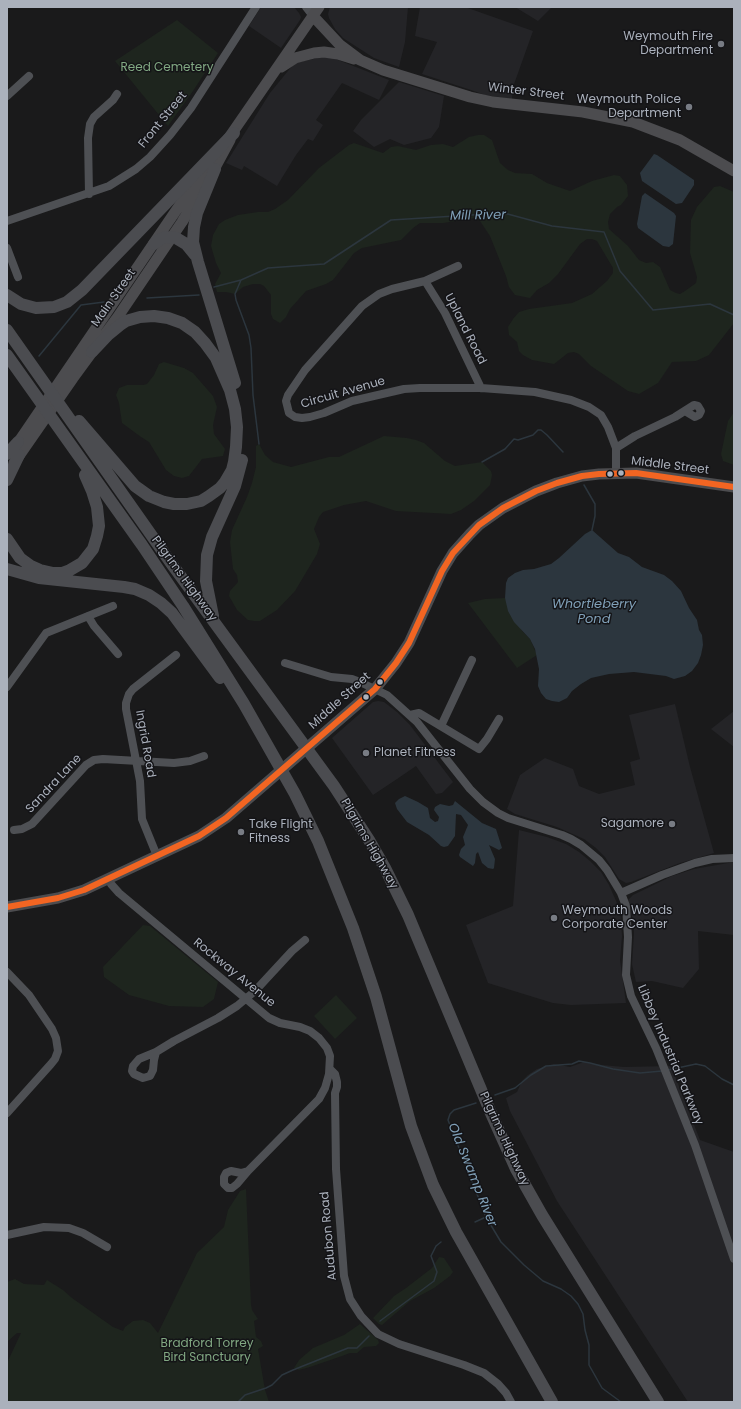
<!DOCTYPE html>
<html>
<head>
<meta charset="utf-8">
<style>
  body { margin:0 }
  #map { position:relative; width:741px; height:1409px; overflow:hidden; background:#1a1a1b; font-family:Poppins,sans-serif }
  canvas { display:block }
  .frame { position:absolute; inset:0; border:8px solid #abb1bc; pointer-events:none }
</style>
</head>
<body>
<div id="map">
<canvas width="741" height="1409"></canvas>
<div class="frame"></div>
</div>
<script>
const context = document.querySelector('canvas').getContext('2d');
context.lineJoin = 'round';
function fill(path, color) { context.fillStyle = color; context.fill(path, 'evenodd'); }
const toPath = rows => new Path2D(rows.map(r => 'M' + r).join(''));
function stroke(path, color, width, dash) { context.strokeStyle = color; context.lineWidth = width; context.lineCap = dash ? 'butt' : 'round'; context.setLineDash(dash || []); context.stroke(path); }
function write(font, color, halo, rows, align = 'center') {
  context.font = font + ' Poppins,sans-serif'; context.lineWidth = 3; context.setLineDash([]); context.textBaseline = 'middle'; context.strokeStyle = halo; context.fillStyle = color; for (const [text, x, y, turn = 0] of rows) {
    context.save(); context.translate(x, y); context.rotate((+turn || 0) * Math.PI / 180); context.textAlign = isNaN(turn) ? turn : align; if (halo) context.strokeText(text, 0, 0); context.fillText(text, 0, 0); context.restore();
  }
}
fill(toPath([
  [261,7,294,7,299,13,301,17,300,20,281,48,249,26],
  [330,7,408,7,405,42,399,67,374,58,343,38,335,29,329,18,328,14],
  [420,7,465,7,533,31,513,87,512,99,485,95,471,90,422,74,437,42,415,36],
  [515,7,552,7,538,21],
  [323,57,333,58,389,80,379,100,342,83,316,120,323,125,313,141,308,139,296,155,277,186,244,166,242,170,226,163,270,93,292,66,299,62],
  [399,82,444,96,439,127,431,138,404,145,390,139,374,147,353,131,361,120],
  [378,701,384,702,397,712,410,725,453,782,442,793,436,794,416,766,397,779,373,795,332,738,373,702],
  [675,704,690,767,714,853,680,863,631,882,626,883,619,879,605,857,596,848,584,839,557,827,515,814,507,809,520,775,545,758,573,769,579,786,599,794,635,785,630,762,640,759,629,715],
  [734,711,734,747,711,729],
  [519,830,547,837,566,844,579,852,590,861,601,872,609,885,620,910,622,936,620,960,626,1003,571,1005,553,1003,488,983,466,925,513,906],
  [734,862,734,935,698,931,699,969,683,988,652,981,636,982,632,964,634,933,633,921,628,900,633,895,672,876,694,869],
  [584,1062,602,1065,624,1067,671,1066,700,1140,734,1152,734,1402,688,1402,557,1201,510,1111,506,1098,517,1092,522,1081,528,1075,537,1069,554,1064,570,1067]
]), '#242427');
fill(toPath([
  [177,20,218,53,193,91,168,126,115,61],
  [478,135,484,135,492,140,500,163,508,170,515,173,532,174,547,183,570,191,592,181,614,175,620,176,627,185,628,196,621,205,617,207,610,214,608,222,609,229,628,246,639,260,646,263,653,262,660,267,670,290,676,293,680,294,685,291,696,283,697,277,690,253,691,220,697,207,714,187,720,186,734,192,734,323,709,355,696,361,672,362,658,383,639,394,628,391,591,366,579,354,574,352,568,353,554,364,532,360,523,355,519,351,517,342,509,335,508,327,513,319,519,312,529,309,572,303,592,294,607,281,613,273,613,268,597,241,592,239,587,239,580,244,558,274,549,283,537,290,530,298,515,295,509,287,506,276,490,236,480,221,475,218,443,223,420,223,413,228,401,240,362,248,354,253,333,280,326,284,306,291,290,309,286,317,280,323,273,319,271,314,271,295,264,286,260,284,253,284,243,287,235,294,226,292,217,292,215,284,221,273,216,263,211,246,213,235,219,224,225,220,238,215,258,212,268,212,275,209,288,200,319,168,349,145,354,143,383,153,391,147,398,146,416,150,431,145,443,144,453,147,469,137],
  [164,362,184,368,193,373,213,396,217,407,213,425,214,434,225,449,223,456,202,459,189,476,182,478,174,476,166,470,149,442,141,437,122,423,119,403,116,395,119,388,127,385,143,385,147,384,154,375,159,364],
  [734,412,734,465,723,461,721,454,728,421],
  [384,436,407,438,416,440,424,443,445,461,455,466,482,462,491,471,492,475,490,485,474,501,461,510,451,514,396,511,366,501,344,505,323,512,319,517,314,529,320,544,317,554,295,591,277,610,266,617,260,621,254,621,248,620,237,610,229,596,230,591,238,582,237,575,233,569,230,542,232,530,247,497,252,483,256,467,256,446,259,444,265,455,273,462,291,467,329,457,339,457],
  [505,598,522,631,530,639,537,655,517,668,468,603,485,599],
  [143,925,150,926,218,982,214,999,203,1007,169,1006,129,995,104,977,103,967],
  [336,995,357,1018,335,1039,314,1016],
  [246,1189,251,1305,252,1310,258,1319,254,1321,256,1337,261,1341,263,1346,258,1349,265,1390,269,1402,7,1402,7,1363,21,1333,17,1333,7,1342,7,1282,15,1279,24,1284,44,1285,47,1280,63,1290,72,1298,113,1327,123,1331,125,1327,133,1321,143,1320,150,1323,158,1333,197,1253,224,1227,228,1210,240,1191],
  [439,1257,444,1258,450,1267,453,1272,450,1276,434,1288,410,1301,382,1325,379,1324,373,1318,376,1315,394,1296,406,1288,432,1268],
  [360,1324,378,1340,379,1343,376,1346,364,1347,357,1353,350,1353,342,1356,310,1367,299,1370,294,1368,299,1360,313,1348,344,1335]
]), '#1e251e');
fill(toPath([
  [654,154,657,155,694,180,694,185,682,203,676,204,642,181,640,173],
  [645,193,674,213,676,216,673,244,669,247,663,246,638,228,637,224,642,196],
  [592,530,618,553,629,557,642,567,664,575,672,581,681,591,689,608,697,620,699,630,702,635,703,645,701,655,698,663,692,671,685,676,674,679,666,676,634,672,609,674,591,678,581,684,572,691,567,698,559,702,552,701,546,699,541,693,538,686,539,669,535,649,530,639,514,622,508,611,505,598,506,583,508,578,515,573,523,570,534,569,551,564,559,558,585,534],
  [405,796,418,802,428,808,430,818,435,822,438,821,439,817,434,810,435,807,440,804,449,806,453,805,455,801,482,823,496,829,502,848,499,850,489,845,495,859,494,868,493,869,488,868,482,863,478,852,476,854,475,863,473,866,460,857,459,855,461,849,465,845,463,837,468,825,461,815,456,814,455,836,448,846,444,847,441,846,429,835,407,822,397,809,395,803,399,799]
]), '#2c363e');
stroke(toPath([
  [241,280,235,294,236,300,249,335,251,348,253,395,259,444],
  [214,287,241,280,268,268,324,264,391,220,504,213,552,226,604,232,620,271,653,310,710,304,734,315],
  [147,298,199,295],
  [39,356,81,305,104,302],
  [482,462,505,449,514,439,518,440,533,435,538,430,541,430,547,435,563,452],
  [584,485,595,504,595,516,592,530],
  [668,1070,696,1064,705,1066,722,1079,734,1085],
  [495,1095,515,1088,531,1075,546,1066,572,1064,579,1061,590,1063,613,1069,640,1073,662,1071],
  [476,1103,454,1110,450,1114,448,1120,486,1217,501,1242,524,1265,543,1281,561,1289,571,1296,578,1304,583,1314,585,1330,589,1345,589,1365,602,1388,621,1402],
  [475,1222,486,1217],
  [380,1321,434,1281,437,1272,431,1256,436,1246,441,1242],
  [238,1402,245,1395,266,1388,272,1385,282,1375,293,1370,348,1348,357,1348,369,1336]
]), '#2c363e', 1.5);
stroke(toPath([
  [306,7,313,16],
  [7,96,29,76],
  [89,194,88,138,90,124,94,117,113,100,117,94],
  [7,221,109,186,136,169,150,157,170,135,191,108,256,7],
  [7,248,18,277],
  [458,266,425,281,392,289,379,294,362,306,305,370,288,395,286,401,289,413,295,417,302,418,310,417,324,413,352,401,404,389,420,388,481,388,535,392,571,400,589,407,601,415,608,427,616,448,616,473],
  [425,281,445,313,481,388],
  [616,448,635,436,675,417,694,405,698,406,701,411,699,415,695,417,685,411],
  [88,616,94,626,118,654],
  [285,663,331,677,352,679,360,682,387,695,417,722,470,789,483,802,498,813,508,818,562,835,571,839,581,845,599,860,607,870,621,893,626,906,628,937,626,975,631,996,656,1048,695,1145,734,1259],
  [7,687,46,633,113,606],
  [410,715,419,713,479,749,487,739,499,719],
  [441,726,472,660],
  [14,830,22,829,32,824,86,765,94,760,103,759,174,763,190,761,204,756],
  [157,856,142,819,140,781,126,709,126,703,129,694,133,689,176,655],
  [108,879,111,884,119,893,269,1018,280,1023,300,1027,310,1031,319,1038,327,1048,330,1056,329,1074,325,1088,319,1099,248,1171,241,1173,231,1171,226,1173,224,1177,224,1184,228,1188,232,1188,237,1184,248,1171],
  [621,893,662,875,695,863,712,859,734,858],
  [7,972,29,995,52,1029,56,1038,58,1051,55,1059,51,1064,7,1113],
  [156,1052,154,1060,153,1070,150,1076,143,1078,134,1074,132,1071,133,1066,139,1059,156,1052,174,1041,218,1018,237,1006,255,991,292,951,305,940],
  [330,1069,335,1074,337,1082,337,1087,335,1093,336,1169,344,1276,350,1299,361,1316,378,1334,399,1344,464,1365,484,1373,498,1384,506,1393,511,1402],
  [7,1235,44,1227,69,1228,83,1233,107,1247]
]), '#4e5054', 8);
stroke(toPath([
  [313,16,340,45,360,60,383,70,470,97,493,102,583,112,633,122,680,140,734,171],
  [281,67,295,58,314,53,324,52,338,54,354,59],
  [228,139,319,7],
  [13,450,205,168],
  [14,463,73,378,117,318,182,222,210,177,230,140],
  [7,907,58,898,84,890,199,836,226,818,375,689,396,663,409,643,442,571,453,553,470,534,479,525,503,508,536,491,557,483,582,476,599,474,636,473,734,487]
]), '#4c4c4f', 11);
stroke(toPath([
  [215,169,197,213,194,227,193,242,198,262,235,383],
  [154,244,159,240,165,237,176,238,186,244,195,255],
  [7,295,21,304,36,308,54,307,67,302,82,290,234,133],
  [7,330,171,563,334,786,369,840,385,868,408,915,490,1111,516,1169,542,1215,658,1402],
  [7,355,142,545,183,606,244,704,295,794,318,841,353,928,376,997,411,1126,433,1185,456,1232,552,1402],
  [79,421,135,486,149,496,164,502,174,504,187,504,201,501,209,496,220,488,225,482,232,470,234,462,236,447,237,427,235,409,230,390,216,358,205,343,195,332,182,323,168,318,154,316,140,317,126,321,120,325,109,334,92,352],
  [7,454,18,442],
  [7,480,19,455],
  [7,539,20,558,31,566,40,570,53,573,62,573,70,570,82,563,93,549,97,536,99,526,97,507,92,491,85,475],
  [7,569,39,578,124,587,135,589,149,595,161,603,172,613,220,678],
  [213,616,206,581,207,555,212,537,235,486,242,460]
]), '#4b4c50', 12);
stroke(toPath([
  [7,907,58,898,84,890,199,836,226,818,375,689,396,663,409,643,442,571,453,553,479,525,503,508,536,491,557,483,582,476,599,474,636,473,734,487]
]), '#f26522', 6);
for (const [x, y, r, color] of [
  [721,44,4,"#787c84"],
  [689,107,4,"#787c84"],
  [621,473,3.5,"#abb1bc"],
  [610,474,3.5,"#abb1bc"],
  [380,682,3.5,"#abb1bc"],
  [366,697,3.5,"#abb1bc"],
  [366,753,4,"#787c84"],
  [672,824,4,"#787c84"],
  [241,832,4,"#787c84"],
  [554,918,4,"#787c84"]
]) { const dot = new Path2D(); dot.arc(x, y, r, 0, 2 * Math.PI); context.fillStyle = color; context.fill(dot); stroke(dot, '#141417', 1.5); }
write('12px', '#abb1bc', '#141417', [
  ["Weymouth Fire",713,37],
  ["Department",713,51],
  ["Weymouth Police",681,100],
  ["Department",681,114],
  ["Planet Fitness",374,753,"left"],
  ["Sagamore",664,824],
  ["Take Flight",249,825,"left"],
  ["Fitness",249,839,"left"],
  ["Weymouth Woods",562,911,"left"],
  ["Corporate Center",562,925,"left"]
], 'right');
write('12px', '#81a882', '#141417', [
  ["Reed Cemetery",167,68],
  ["Bradford Torrey",207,1344],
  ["Bird Sanctuary",207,1358]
]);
write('12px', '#abb1bc', '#141417', [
  ["Winter Street",526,92,7],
  ["Front Street",163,120,-51],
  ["Main Street",114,298,-55],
  ["Upland Road",465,329,63],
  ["Circuit Avenue",343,393,-16],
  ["Middle Street",670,466,7],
  ["Pilgrims Highway",184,579,54],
  ["Middle Street",340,701,-42],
  ["Ingrid Road",145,744,80],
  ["Sandra Lane",54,784,-47],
  ["Pilgrims Highway",369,844,60],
  ["Rockway Avenue",234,973,39],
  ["Libbey Industrial Parkway",670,1055,67],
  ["Pilgrims Highway",504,1139,65],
  ["Audubon Road",329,1236,-95]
]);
write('italic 13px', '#80a0b8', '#141417', [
  ["Mill River",478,216,-1],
  ["Whortleberry",594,605],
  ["Pond",594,620],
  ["Old Swamp River",472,1175,68]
]);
</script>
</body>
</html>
